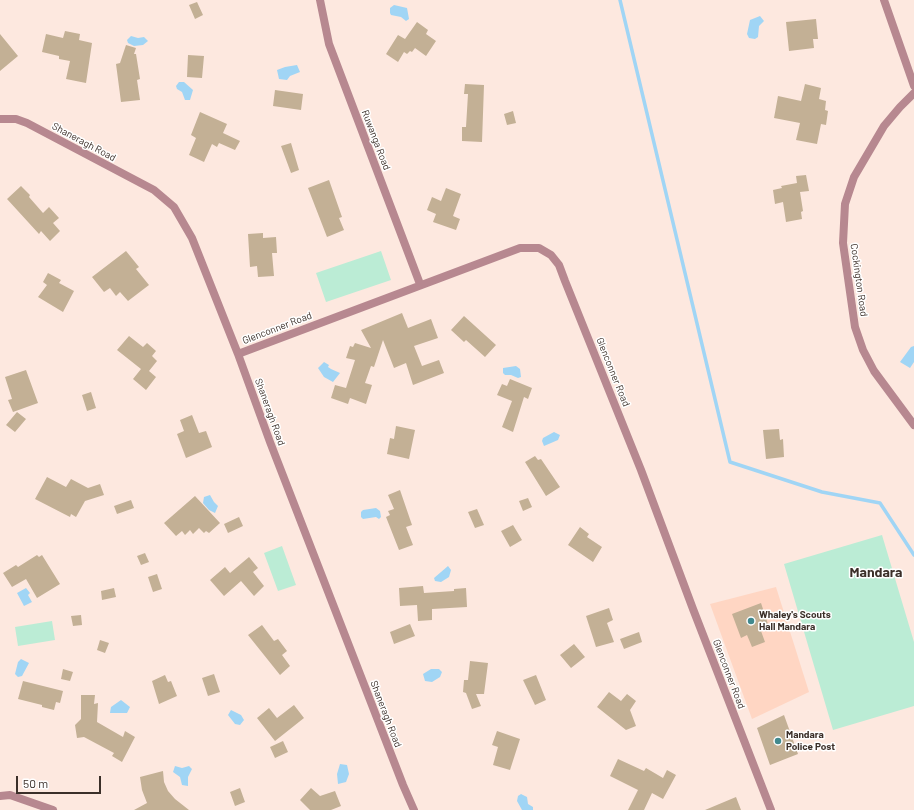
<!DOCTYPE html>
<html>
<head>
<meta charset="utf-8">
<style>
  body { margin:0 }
  #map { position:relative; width:914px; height:810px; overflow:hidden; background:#fde8df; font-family:Barlow,sans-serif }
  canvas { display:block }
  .scale { position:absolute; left:16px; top:776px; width:85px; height:18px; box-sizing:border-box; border:2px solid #3b2f29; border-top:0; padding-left:5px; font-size:12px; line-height:14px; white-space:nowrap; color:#3b2f29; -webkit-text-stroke:3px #fff; paint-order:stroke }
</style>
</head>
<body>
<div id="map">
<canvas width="914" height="810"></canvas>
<div class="scale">50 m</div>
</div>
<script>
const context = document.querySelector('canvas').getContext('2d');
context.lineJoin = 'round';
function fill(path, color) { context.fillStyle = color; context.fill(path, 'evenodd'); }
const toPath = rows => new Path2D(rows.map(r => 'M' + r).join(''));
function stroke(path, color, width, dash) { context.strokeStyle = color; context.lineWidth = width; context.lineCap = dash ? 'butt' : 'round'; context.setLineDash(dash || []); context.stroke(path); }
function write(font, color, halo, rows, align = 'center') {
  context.font = font + ' Barlow,sans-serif'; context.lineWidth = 3; context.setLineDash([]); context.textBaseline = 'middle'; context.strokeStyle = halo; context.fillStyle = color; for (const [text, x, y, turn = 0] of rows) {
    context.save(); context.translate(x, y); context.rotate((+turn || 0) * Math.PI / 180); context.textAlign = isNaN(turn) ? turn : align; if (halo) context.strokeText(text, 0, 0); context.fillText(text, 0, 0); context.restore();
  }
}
fill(toPath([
  [776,587,809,692,752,719,710,604]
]), '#ffd6c3');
fill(toPath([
  [381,251,391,280,326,302,316,273],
  [882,535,914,642,914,706,833,730,784,564],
  [282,546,296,585,278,591,264,553],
  [52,621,55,640,18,646,15,627]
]), '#bbecd5');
fill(toPath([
  [394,5,407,8,409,19,406,21,401,17,391,15,390,13,390,8],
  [760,16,764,21,759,26,758,37,755,39,749,38,747,34,750,20],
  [131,36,138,38,144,37,148,41,143,45,134,46,128,43,127,40],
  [297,65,300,72,290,76,287,80,279,79,277,70,285,67],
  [179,82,184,82,193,90,190,100,185,100,182,92,177,89,176,86],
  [914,346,914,362,910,368,900,362,911,347],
  [324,362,329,365,328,367,331,369,340,373,333,382,324,377,318,368],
  [516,366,520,369,521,377,518,378,511,375,505,375,503,373,503,368],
  [554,432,560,435,558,440,544,446,542,441,543,438],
  [210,495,214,502,218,506,215,513,209,510,203,503,204,497],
  [376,508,380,511,381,517,379,519,376,517,363,519,361,517,361,512,363,510],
  [448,566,451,570,449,577,441,582,435,581,434,578],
  [26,588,30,593,28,595,32,602,24,606,17,593],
  [21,659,29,663,22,676,18,677,15,674,18,662],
  [431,669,439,669,442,672,440,677,432,682,425,681,423,674],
  [121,700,130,707,127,713,110,713,111,707],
  [231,710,241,715,244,720,240,725,235,724,228,715],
  [340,764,347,765,349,774,346,782,338,784,337,774],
  [175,766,182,768,189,766,192,769,188,777,188,786,182,785,180,777,173,772],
  [521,794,527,797,528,804,533,807,533,810,522,810,517,801,518,796]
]), '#a0d5f5');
stroke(toPath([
  [620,0,730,462,822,492,880,503,914,555]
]), '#a0d5f5', 3.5);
fill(toPath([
  [197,2,203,15,195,19,189,5],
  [816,19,818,39,813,39,814,48,789,51,786,22],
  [417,22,428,30,426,34,436,41,426,56,415,48,412,52,410,51,407,54,404,52,398,62,386,54,398,35,405,39],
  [65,31,80,34,79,40,92,43,86,83,66,79,70,61,59,59,59,56,42,52,46,34,63,38],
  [0,34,18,56,0,71],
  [126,45,136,48,134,54,136,54,140,79,137,80,140,100,121,102,116,64,120,63],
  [188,55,204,56,202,78,187,77],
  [465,84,484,85,482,142,462,141,462,127,466,127,468,94,464,94],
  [805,84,821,88,819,99,826,101,825,110,828,111,826,125,821,124,817,144,796,140,800,123,774,118,778,96,801,101],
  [275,90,303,94,301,110,273,106],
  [513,111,516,123,507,125,504,114],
  [200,112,227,124,223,133,240,141,235,150,219,143,217,147,212,144,204,162,189,155,196,138,191,135],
  [291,143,299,170,291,173,281,146],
  [806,175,809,191,800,192,803,211,801,212,802,219,786,222,783,202,775,204,773,190,782,188,781,186,797,183,796,176],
  [329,180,342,217,339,218,344,230,327,237,308,188],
  [21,186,30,195,29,197,43,213,49,207,59,218,53,223,60,231,50,241,41,231,39,234,7,199],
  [446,188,461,194,453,216,460,219,456,230,433,222,436,214,427,210,432,197,441,201],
  [263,233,263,238,276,237,277,253,272,253,274,276,258,277,257,266,250,267,248,234],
  [126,251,139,267,136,269,149,285,128,301,120,292,116,296,110,288,104,292,92,277],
  [48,273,61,280,59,283,74,291,63,312,38,297,47,285,43,282],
  [402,313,408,328,431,319,438,338,414,346,422,366,439,360,444,373,413,385,406,363,394,368,383,340,374,367,371,366,365,383,372,385,366,404,350,398,348,404,331,398,335,385,346,388,355,360,346,358,350,346,353,347,355,343,371,348,361,330],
  [464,316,496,345,485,357,466,340,464,342,451,330],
  [129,336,143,347,147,343,156,351,152,356,157,361,149,371,156,377,146,390,133,379,141,369,117,350],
  [26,370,38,403,13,412,8,400,12,399,5,377],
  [510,379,532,388,528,399,524,397,513,432,502,427,512,401,497,395,502,384,507,386],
  [91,392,96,408,87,411,82,395],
  [17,412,26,419,15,432,6,425],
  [192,415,199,433,206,431,212,447,186,458,177,434,184,431,180,420],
  [396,426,415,430,409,459,387,454,390,438,394,439],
  [779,429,780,440,783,439,784,457,766,459,763,430],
  [535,456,538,460,541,459,560,487,546,496,525,462],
  [47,477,66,487,71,479,88,488,100,484,104,495,85,501,76,517,71,514,70,517,35,499],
  [400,490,412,525,406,527,413,545,399,550,386,517,390,515,388,511,394,509,388,495],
  [195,496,220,523,209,533,206,531,204,533,199,528,193,534,190,530,185,535,182,531,176,536,164,523],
  [528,498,532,507,523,511,519,501],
  [131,500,134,508,117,514,114,506],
  [477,509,484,525,475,528,468,512],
  [239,517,243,526,228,533,224,524],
  [513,525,522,540,510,547,501,531],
  [580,527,589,534,587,537,602,547,593,562,568,545],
  [145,553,149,562,141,565,137,556],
  [37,555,39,557,42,555,60,584,37,598,26,579,12,587,3,573,16,565,18,567],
  [249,557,258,568,253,572,264,586,254,596,241,581,224,596,210,580,225,567,230,573],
  [157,574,162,589,153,592,148,577],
  [423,586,424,593,454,591,454,589,466,588,467,607,432,609,432,620,418,621,417,605,400,606,399,588],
  [114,588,116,597,102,600,101,591],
  [761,603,769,627,761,631,765,642,752,647,747,635,741,638,732,614],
  [609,608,613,620,607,623,614,642,596,647,586,616],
  [81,615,82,625,73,626,71,616],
  [410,624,415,636,394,644,390,632],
  [262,625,274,641,278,639,287,651,282,655,290,666,280,675,248,635],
  [639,632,642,642,624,649,620,639],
  [100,640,109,643,105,653,97,650],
  [574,644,585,657,571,668,560,655],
  [470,661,488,663,484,694,476,694,481,706,472,709,466,693,463,692,464,680,468,680],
  [63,669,73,672,70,681,61,679],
  [214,674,220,692,208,696,202,678],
  [165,675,168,682,171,681,177,696,159,704,152,681],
  [536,675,546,700,535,705,523,680],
  [23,681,63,691,60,703,56,702,54,710,42,707,42,705,18,699],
  [609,692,621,701,627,694,636,701,630,710,636,726,626,730,597,707],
  [81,695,95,695,94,704,98,703,97,722,123,737,125,731,135,737,122,762,112,756,114,753,84,737,77,738,75,725,81,719],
  [294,705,304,718,275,741,257,718,269,708,277,718],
  [784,715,798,754,770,765,757,728],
  [497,731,520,739,510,770,493,765,498,747,492,745],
  [283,741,288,752,275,758,270,747],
  [618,759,644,771,646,768,663,778,667,770,676,775,663,799,652,793,644,810,628,810,638,790,610,776],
  [163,771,164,782,168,791,175,799,189,810,134,810,147,803,142,790,140,777],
  [240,788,245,802,235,806,230,792],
  [311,788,320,796,335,791,341,806,331,810,310,810,300,800],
  [736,797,741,810,705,810]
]), '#c3b095');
stroke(toPath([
  [320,0,329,44,420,284],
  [884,0,914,86],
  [914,93,900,107,884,126,854,177,845,204,843,243,855,327,863,350,874,371,914,425],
  [0,119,16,119,27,123,154,190,174,207,192,238,238,354,270,442,403,785,414,810],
  [238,354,520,248,539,248,551,255,559,265,565,281,641,470,693,609,771,810],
  [0,796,10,795,53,810]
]), '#b78890', 8);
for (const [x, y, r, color] of [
  [751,621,4,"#41898e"],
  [778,741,4,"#41898e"]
]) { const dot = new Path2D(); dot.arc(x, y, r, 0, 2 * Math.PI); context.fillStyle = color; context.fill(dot); stroke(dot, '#fff', 1.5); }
write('10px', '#3b2f29', '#fff', [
  ["Ruwanga Road",376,140,69],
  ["Shaneragh Road",84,142,28],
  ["Cockington Road",859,280,82],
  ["Glenconner Road",277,328,-21],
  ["Glenconner Road",613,372,68],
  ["Shaneragh Road",270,412,70],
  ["Glenconner Road",729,674,69],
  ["Shaneragh Road",386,714,69]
]);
write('bold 10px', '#3b2f29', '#fff', [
  ["Whaley's Scouts",759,615],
  ["Hall Mandara",759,627],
  ["Mandara",786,735],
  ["Police Post",786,747]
], 'left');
write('bold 14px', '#3b2f29', '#fff', [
  ["Mandara",876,572]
]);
</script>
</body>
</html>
